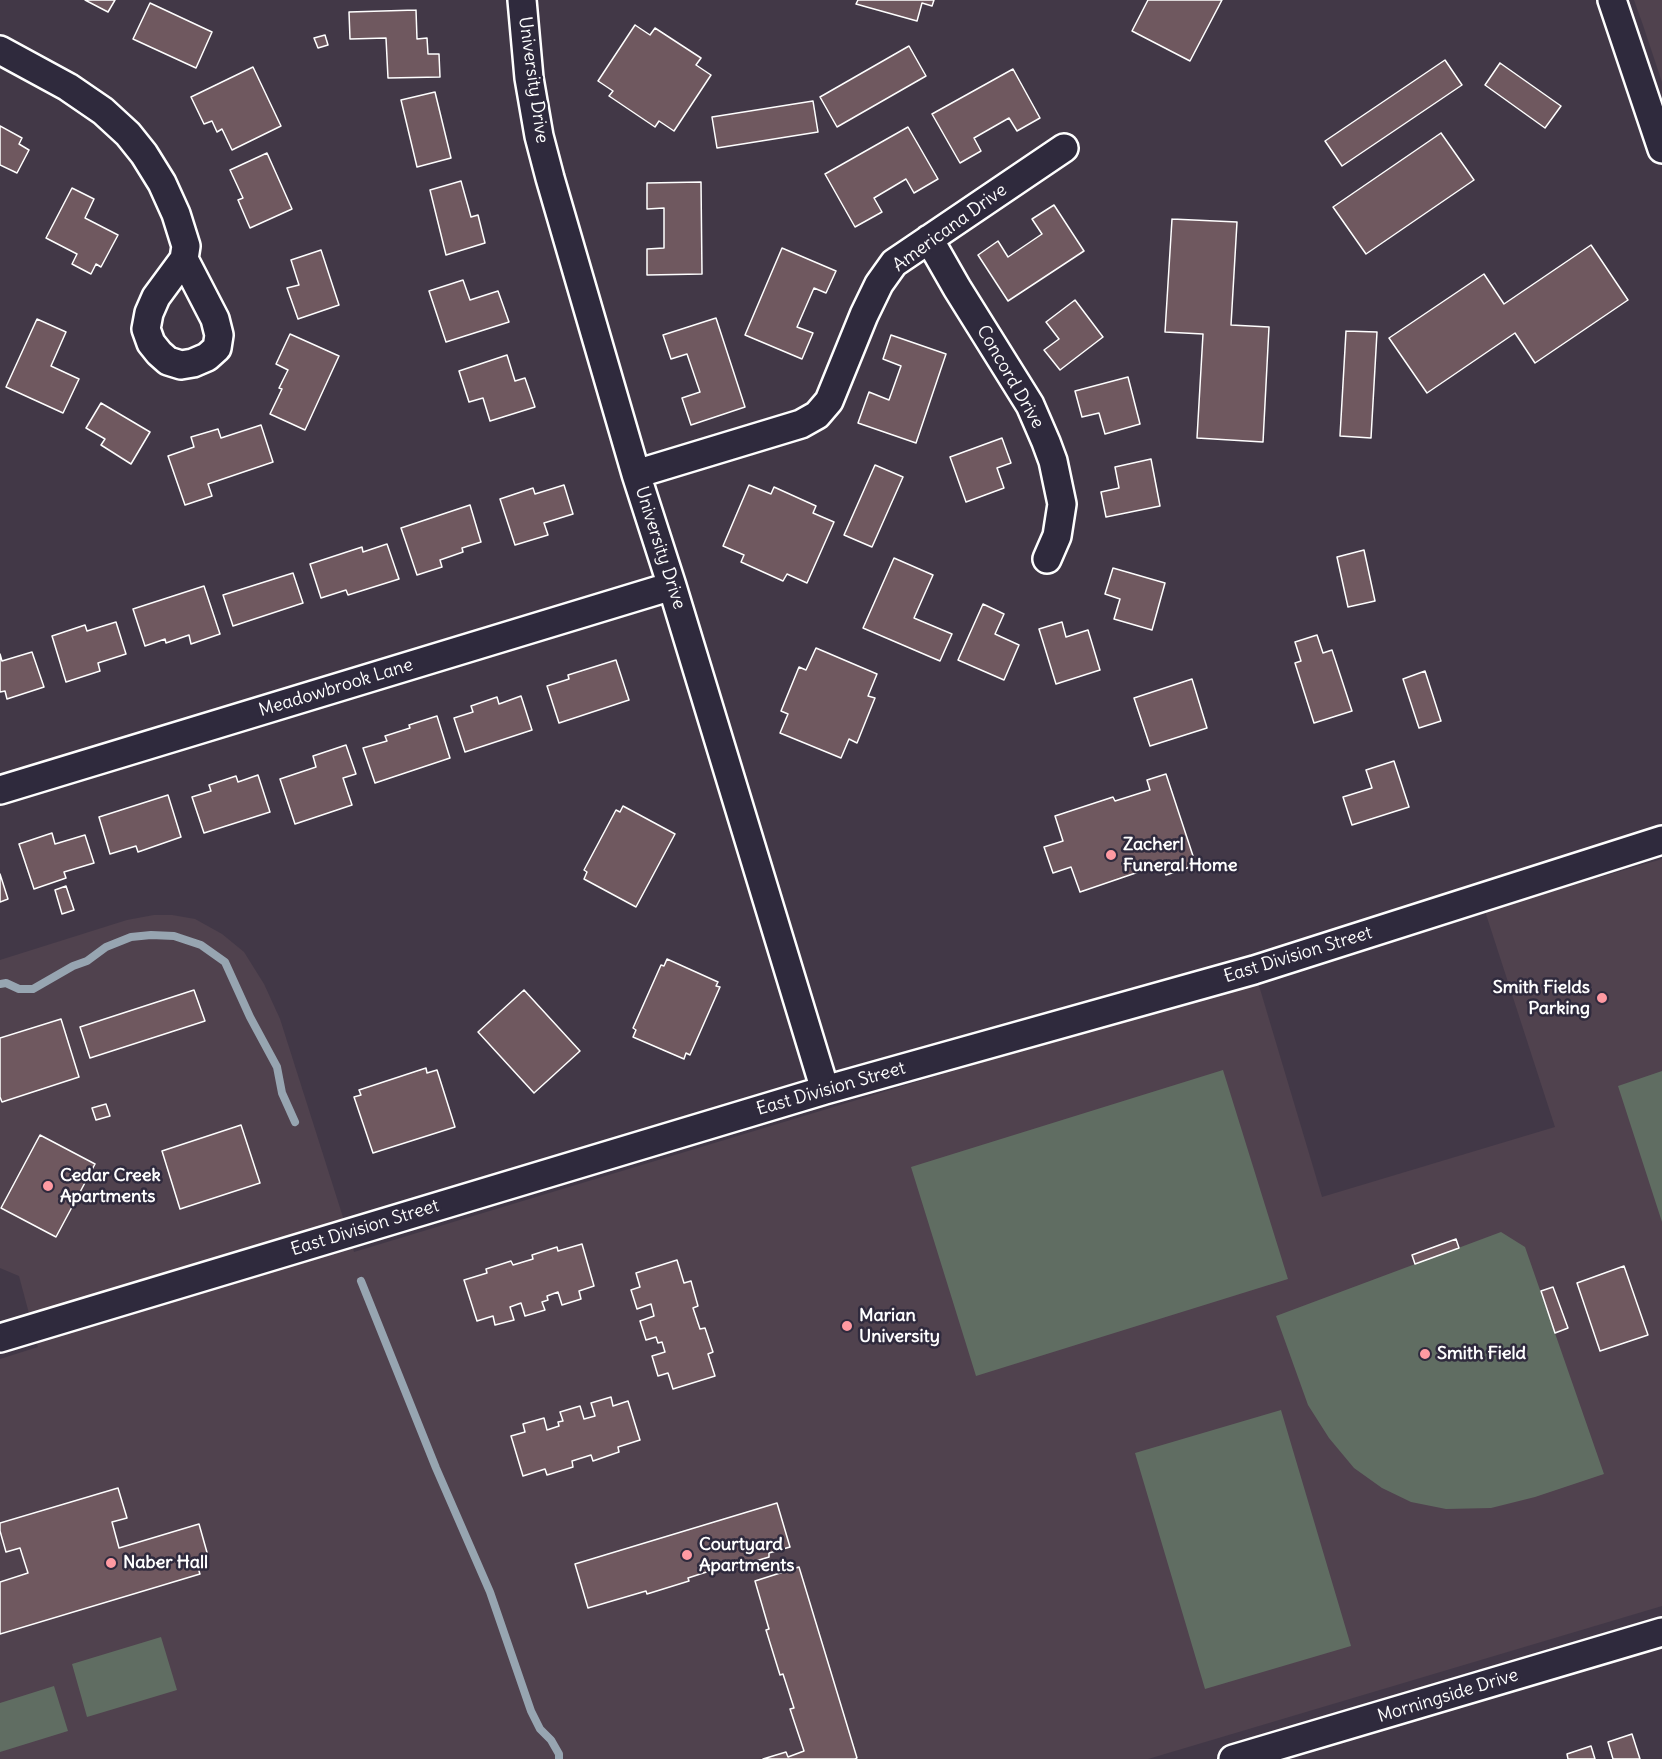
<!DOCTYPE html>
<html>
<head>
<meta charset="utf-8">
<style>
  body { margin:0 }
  canvas { display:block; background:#423847 }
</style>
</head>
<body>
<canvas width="1662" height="1759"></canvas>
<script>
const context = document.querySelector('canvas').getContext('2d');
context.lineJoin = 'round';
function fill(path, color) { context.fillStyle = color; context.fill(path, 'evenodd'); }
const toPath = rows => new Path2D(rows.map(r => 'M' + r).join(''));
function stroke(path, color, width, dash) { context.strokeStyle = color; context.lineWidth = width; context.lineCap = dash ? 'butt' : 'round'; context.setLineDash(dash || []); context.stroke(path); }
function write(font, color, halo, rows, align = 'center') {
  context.font = font + ' Delius,sans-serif'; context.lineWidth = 5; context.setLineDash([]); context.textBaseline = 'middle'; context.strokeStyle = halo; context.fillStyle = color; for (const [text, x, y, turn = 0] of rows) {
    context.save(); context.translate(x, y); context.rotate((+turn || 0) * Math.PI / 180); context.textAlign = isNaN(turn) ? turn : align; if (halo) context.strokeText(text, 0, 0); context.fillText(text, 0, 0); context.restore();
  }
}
fill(toPath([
  [1634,0,1662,0,1662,82,1643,25],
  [1662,859,1662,1606,1148,1759,0,1759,0,1359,38,1347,19,1276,0,1268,0,960,127,920,154,915,172,915,195,919,222,934,244,952,264,984,280,1019,354,1252,1257,979,1322,1197,1555,1127,1485,911]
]), '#50424e');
fill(toPath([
  [1223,1070,1288,1279,976,1376,911,1167],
  [1662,1071,1662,1222,1618,1086],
  [1501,1232,1525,1247,1604,1474,1535,1497,1491,1508,1446,1509,1411,1502,1382,1488,1354,1468,1329,1438,1308,1405,1276,1316],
  [1281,1410,1351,1646,1205,1689,1135,1453],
  [161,1637,177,1690,87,1717,72,1664],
  [54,1686,68,1731,0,1752,0,1703]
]), '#606d62');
stroke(toPath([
  [0,984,6,983,19,989,33,989,73,966,87,961,106,947,131,937,151,935,174,936,201,945,225,962,250,1017,277,1067,282,1093,295,1122],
  [361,1281,436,1468,490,1592,531,1711,540,1729,551,1740,559,1754,559,1759]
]), '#97a5b1', 8);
const building = toPath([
  [85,0,115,0,108,12,85,0],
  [858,0,934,0,932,6,922,3,917,21,856,4,858,0],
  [1148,0,1222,0,1190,61,1132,31,1148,0],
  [150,3,212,32,196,68,133,39,150,3],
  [416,10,417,39,427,38,428,54,439,54,440,77,388,78,386,38,350,39,349,12,416,10],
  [635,25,650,35,655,28,701,58,696,65,711,75,674,131,659,121,655,127,609,96,613,91,598,81,635,25],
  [325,35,328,45,318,48,314,38,325,35],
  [909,46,926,76,837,127,820,97,909,46],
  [1445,60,1462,85,1342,166,1325,141,1445,60],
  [1500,63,1561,106,1545,128,1485,85,1500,63],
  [253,67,281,126,232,150,222,129,217,132,212,121,204,124,191,97,253,67],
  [1013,69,1040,118,1017,131,1009,118,974,138,981,151,960,163,932,114,1013,69],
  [435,92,451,158,417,167,401,100,435,92],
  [813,101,818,132,717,148,712,117,813,101],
  [0,126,22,138,19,144,29,150,17,173,0,165,0,126],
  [908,127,938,179,914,193,906,179,874,198,882,212,855,227,825,174,908,127],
  [1441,133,1474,180,1366,254,1333,207,1441,133],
  [267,153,292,209,250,228,238,200,243,198,230,170,267,153],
  [461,181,471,217,478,215,485,243,446,255,430,190,461,181],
  [701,182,702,274,647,275,647,249,664,248,664,208,647,209,647,183,701,182],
  [72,188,94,199,85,218,118,235,101,267,96,264,91,274,72,264,77,254,46,238,72,188],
  [1054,205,1084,251,1008,301,978,255,998,241,1008,257,1042,234,1032,219,1054,205],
  [1172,219,1237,222,1231,325,1269,327,1263,442,1197,438,1203,334,1165,332,1172,219],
  [1591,245,1628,300,1535,363,1515,333,1427,393,1389,338,1484,274,1504,304,1591,245],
  [782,248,836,271,826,293,814,288,797,327,813,333,802,359,745,335,782,248],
  [321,250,339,305,298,319,287,288,299,285,291,260,321,250],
  [463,280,470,300,498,291,509,322,446,342,429,291,463,280],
  [1075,300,1103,337,1060,370,1044,350,1059,339,1046,322,1075,300],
  [716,318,745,407,691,425,682,398,700,392,687,354,671,359,663,335,716,318],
  [37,319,66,332,51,366,79,379,63,413,6,387,37,319],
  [1346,331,1377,332,1371,438,1340,436,1346,331],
  [290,334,339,356,305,430,270,414,282,389,279,388,288,370,276,364,290,334],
  [891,335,946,354,916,443,858,423,869,392,889,400,901,366,883,359,891,335],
  [507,355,515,381,525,378,535,407,490,421,483,398,469,402,459,371,507,355],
  [1128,377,1140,424,1105,434,1099,413,1082,417,1075,391,1128,377],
  [101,403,150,432,131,464,101,445,105,439,86,428,101,403],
  [261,425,273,462,208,484,212,496,185,505,168,456,194,447,191,437,218,429,221,438,261,425],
  [1002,438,1011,463,997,468,1004,488,966,502,950,457,1002,438],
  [1151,459,1160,506,1106,517,1101,492,1119,488,1115,467,1151,459],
  [875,465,903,477,872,547,844,535,875,465],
  [564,485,573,514,544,523,548,535,515,545,500,499,533,488,535,494,564,485],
  [749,485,771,494,774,487,816,506,813,513,834,522,807,583,787,574,783,581,741,562,744,555,723,546,749,485],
  [470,505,481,542,462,548,463,552,440,560,442,567,417,575,401,528,470,505],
  [387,544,399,579,348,595,346,590,321,598,310,564,362,547,363,552,387,544],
  [1364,550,1375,601,1348,607,1337,557,1364,550],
  [894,558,933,575,914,618,952,634,940,661,863,628,894,558],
  [1113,568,1165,583,1152,630,1114,619,1120,599,1105,594,1113,568],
  [293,573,303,603,233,626,223,595,293,573],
  [204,586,220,634,191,644,189,635,166,643,165,639,145,646,133,609,204,586],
  [983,604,1004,614,995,634,1019,645,1004,680,958,660,983,604],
  [116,622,126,654,98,663,100,671,66,682,52,636,85,625,87,631,116,622],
  [1062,622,1066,637,1088,630,1100,670,1056,684,1039,629,1062,622],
  [1317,635,1323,653,1332,650,1352,711,1314,723,1295,663,1301,661,1295,642,1317,635],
  [816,648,877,674,868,696,875,698,857,743,849,739,841,758,780,733,788,714,781,711,799,667,806,670,816,648],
  [32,652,44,687,7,699,5,691,0,692,0,654,2,661,32,652],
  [616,660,629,700,559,723,547,686,569,679,568,675,616,660],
  [1425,671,1441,721,1419,728,1403,679,1425,671],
  [1192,679,1207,728,1150,746,1134,698,1192,679],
  [521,696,532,730,465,752,454,718,473,712,471,706,497,697,499,704,521,696],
  [437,716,450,758,375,783,363,748,387,741,385,736,410,728,409,725,437,716],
  [346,745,356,774,343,778,352,805,295,824,280,779,316,767,313,756,346,745],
  [1394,761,1409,807,1352,825,1343,797,1372,788,1366,770,1394,761],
  [1166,774,1196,865,1166,875,1162,864,1080,892,1071,867,1053,873,1044,847,1063,841,1055,816,1113,797,1115,801,1150,790,1147,780,1166,774],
  [258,775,270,812,204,833,192,797,211,791,209,785,236,776,238,782,258,775],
  [168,795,181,837,138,852,136,846,110,854,99,817,168,795],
  [623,806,675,834,636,907,584,879,587,872,584,870,616,810,620,812,623,806],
  [52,833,55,844,85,835,94,863,64,872,66,878,34,889,19,844,52,833],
  [0,874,8,899,0,902,0,874],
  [66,886,74,910,62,914,55,890,66,886],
  [667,959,718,982,716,986,720,987,690,1055,686,1053,684,1059,633,1037,636,1030,633,1028,661,965,664,966,667,959],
  [194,990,205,1021,90,1058,80,1027,194,990],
  [524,990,580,1051,534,1093,478,1032,524,990],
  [61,1019,79,1077,2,1102,0,1097,0,1038,61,1019],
  [426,1068,427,1073,437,1070,455,1127,373,1153,354,1097,361,1095,359,1090,426,1068],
  [106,1104,110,1116,96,1120,92,1108,106,1104],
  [241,1125,260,1183,180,1209,162,1151,241,1125],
  [40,1135,95,1164,56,1237,1,1208,40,1135],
  [1456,1239,1459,1248,1415,1264,1412,1255,1456,1239],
  [582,1244,594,1286,579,1291,581,1299,562,1305,558,1292,547,1296,548,1300,542,1302,545,1310,525,1316,521,1303,510,1307,514,1320,495,1325,493,1316,477,1321,464,1280,487,1273,486,1269,511,1261,513,1265,533,1259,532,1255,557,1247,558,1251,582,1244],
  [677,1260,684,1283,691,1281,698,1306,693,1308,700,1329,705,1328,713,1352,708,1354,715,1376,673,1389,668,1373,658,1376,652,1356,665,1352,662,1342,658,1343,656,1337,646,1340,640,1321,654,1316,651,1304,637,1309,631,1290,640,1287,636,1273,677,1260],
  [1624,1266,1648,1335,1600,1351,1577,1283,1624,1266],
  [1553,1287,1568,1328,1555,1333,1541,1291,1553,1287],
  [611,1397,613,1406,628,1401,640,1440,618,1447,619,1452,593,1461,591,1455,572,1461,573,1467,547,1475,545,1469,523,1476,511,1436,525,1432,523,1424,544,1418,547,1430,559,1426,558,1422,563,1421,560,1412,580,1406,584,1419,595,1416,591,1403,611,1397],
  [118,1488,127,1518,112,1522,119,1548,199,1524,208,1556,195,1559,200,1574,0,1634,0,1582,28,1573,20,1548,6,1552,0,1531,0,1523,118,1488],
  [777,1503,790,1547,769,1553,769,1557,726,1570,725,1566,688,1578,689,1581,647,1594,646,1591,588,1608,575,1564,777,1503],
  [799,1567,857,1758,855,1759,763,1759,786,1752,788,1757,804,1751,790,1709,794,1708,783,1674,780,1675,766,1630,769,1629,755,1581,799,1567],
  [1632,1734,1640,1759,1613,1759,1608,1742,1632,1734],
  [1591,1746,1595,1759,1568,1759,1567,1754,1591,1746]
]);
fill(building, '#6f585f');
stroke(building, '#fff', 1.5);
const minor = toPath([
  [522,0,529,78,539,136,550,178,636,474,672,586,825,1090],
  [1612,0,1662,149],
  [0,50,68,87,103,111,128,134,144,154,162,183,176,214,186,246,184,259,156,297,149,313,146,329,151,343,159,353,168,361,181,365,193,363,207,357,217,348,219,335,215,319,184,259],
  [929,239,957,288,1030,405,1046,442,1053,461,1062,504,1057,536,1047,559],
  [636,474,801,424,817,415,829,401,864,315,879,284,894,263,1064,148],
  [0,790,672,586],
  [0,1338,825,1090,1254,970,1662,840],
  [1233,1759,1662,1632]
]);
stroke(minor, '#fff', 32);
stroke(minor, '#2f2a3d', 27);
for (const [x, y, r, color] of [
  [1111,855,6,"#ff9aa2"],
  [1602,998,6,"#ff9aa2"],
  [48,1186,6,"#ff9aa2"],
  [847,1326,6,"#ff9aa2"],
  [1425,1354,6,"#ff9aa2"],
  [687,1555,6,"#ff9aa2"],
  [111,1563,6,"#ff9aa2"]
]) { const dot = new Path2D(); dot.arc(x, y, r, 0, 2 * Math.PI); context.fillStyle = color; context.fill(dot); stroke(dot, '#2f2a3d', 2); }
write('18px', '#fff', '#2f2a3d', [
  ["University Drive",533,80,82],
  ["Americana Drive",950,228,-36],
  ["Concord Drive",1010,377,60],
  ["University Drive",660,548,72],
  ["Meadowbrook Lane",336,688,-17],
  ["East Division Street",1298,955,-17],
  ["East Division Street",831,1089,-16],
  ["East Division Street",365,1228,-17],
  ["Morningside Drive",1448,1696,-17]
]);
write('bold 18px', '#fff', '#2f2a3d', [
  ["Zacherl",1123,845],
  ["Funeral Home",1123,866],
  ["Smith Fields",1590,988,"right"],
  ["Parking",1590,1009,"right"],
  ["Cedar Creek",60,1176],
  ["Apartments",60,1197],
  ["Marian",859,1316],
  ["University",859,1337],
  ["Smith Field",1437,1354],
  ["Courtyard",699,1545],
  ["Apartments",699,1566],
  ["Naber Hall",123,1563]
], 'left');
</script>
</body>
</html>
